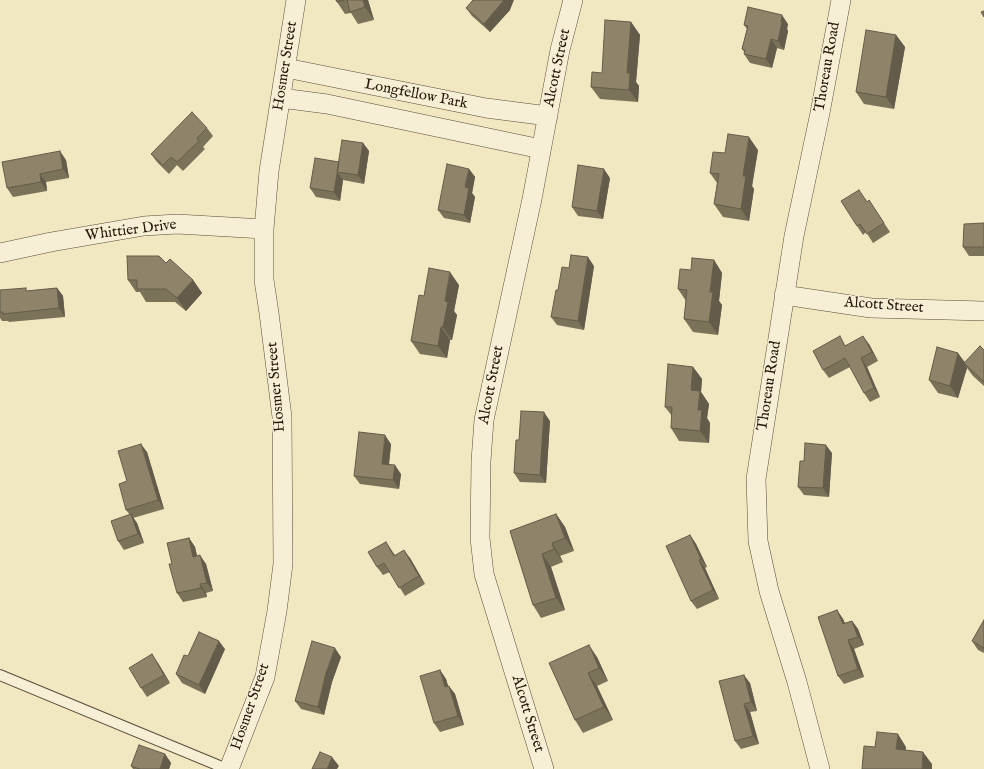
<!DOCTYPE html>
<html>
<head>
<meta charset="utf-8">
<style>
  body { margin:0 }
  canvas { display:block; background:#f1e7c0 }
</style>
</head>
<body>
<canvas width="984" height="769"></canvas>
<script>
const context = document.querySelector('canvas').getContext('2d');
context.lineJoin = 'round';
const toPath = rows => new Path2D(rows.map(r => 'M' + r).join(''));
function stroke(path, color, width, dash) { context.strokeStyle = color; context.lineWidth = width; context.lineCap = dash ? 'butt' : 'round'; context.setLineDash(dash || []); context.stroke(path); }
function fill(path, color) { context.fillStyle = color; context.fill(path, 'evenodd'); }
function write(font, color, halo, rows, align = 'center') {
  context.font = font + ' "IM FELL English",serif'; context.lineWidth = 3; context.setLineDash([]); context.textBaseline = 'middle'; context.strokeStyle = halo; context.fillStyle = color; for (const [text, x, y, turn = 0] of rows) {
    context.save(); context.translate(x, y); context.rotate((+turn || 0) * Math.PI / 180); context.textAlign = isNaN(turn) ? turn : align; if (halo) context.strokeText(text, 0, 0); context.fillText(text, 0, 0); context.restore();
  }
}
const lane = toPath([
  [0,675,227,769]
]);
const street = toPath([
  [286,68,486,108,548,116],
  [281,98,327,104,541,149],
  [0,253,51,242,144,226,177,224,264,229],
  [784,295,871,308,984,311],
  [229,769,265,677,277,611,283,564,282,417,269,313,264,280,264,229,269,171,296,0],
  [544,769,484,574,480,538,481,461,484,420,532,199,560,50,573,0],
  [820,769,797,682,769,591,758,541,756,479,794,236,820,113,841,0]
]);
stroke(lane, '#584c38', 12);
stroke(street, '#584c38', 20);
stroke(lane, '#f6efd6', 10);
stroke(street, '#f6efd6', 19);
fill(toPath([
  [336,0,368,0,374,20,358,24,351,13,345,14,337,2],
  [466,8,510,10,490,32,472,16],
  [631,22,640,35,636,82,639,86,638,102,600,99,591,87,602,73],
  [788,24,787,29,788,31,784,50,777,48,772,68,750,63,744,54,745,53,742,49,747,29,744,25],
  [896,35,905,47,894,109,864,104,856,92],
  [207,128,213,136,203,147,205,149,183,171,177,165,169,174,157,162,151,154],
  [363,143,369,151,364,184,343,180,340,201,316,197,310,188,339,162],
  [758,150,752,186,754,189,749,221,723,217,714,204,717,183,710,173,725,153],
  [66,160,69,178,46,182,47,191,13,197,7,188],
  [469,169,475,177,472,193,475,197,470,223,444,218,438,210],
  [610,178,603,219,578,216,572,207],
  [869,200,890,232,873,243,866,232,863,235,857,226,867,202],
  [984,223,984,256,969,256,963,247],
  [714,260,722,273,719,301,722,305,718,335,693,332,684,319,686,301,678,289,691,270],
  [166,263,193,280,202,293,186,311,175,302,146,302,140,292,136,292,128,280],
  [594,266,584,330,557,325,551,317,558,290,569,268],
  [459,285,454,311,457,315,452,340,450,340,447,358,420,354,411,341,424,296],
  [57,288,63,296,65,317,9,322,8,321,2,321,0,318,0,290,28,291],
  [869,344,878,361,867,367,880,397,870,402,864,393,850,367,829,378,823,370,846,345],
  [984,350,984,386,973,376,967,368,958,398,938,393,929,380,965,362],
  [693,367,702,379,701,392,709,404,707,418,710,423,709,443,679,441,671,428,672,416,665,407],
  [550,421,546,483,520,482,514,473,519,440],
  [391,444,389,465,401,474,399,489,360,484,354,476],
  [147,452,164,509,133,518,137,523,144,543,124,550,118,541,130,515,126,510,127,481],
  [832,453,829,497,804,495,798,487],
  [556,514,565,527,574,551,560,556,563,562,551,567,565,610,541,618,533,605,510,531],
  [690,535,696,544,707,567,705,568,719,599,697,609,691,601],
  [189,538,195,547,197,556,206,564,213,591,206,593,207,597,183,602,177,593,172,564],
  [386,542,395,555,410,558,425,584,405,596,390,572,383,575,377,567],
  [837,610,843,619,845,623,852,621,858,629,864,645,854,649,864,677,844,684,838,676],
  [984,620,984,653,978,650,972,641],
  [225,649,205,694,182,683,176,674,188,656],
  [341,657,332,682,324,715,301,709,295,701],
  [597,657,608,681,597,686,613,720,583,733,575,720,549,663],
  [158,663,170,683,147,697,141,688],
  [440,670,446,679,448,686,455,694,464,725,440,732,434,723],
  [750,683,757,711,750,712,759,744,741,749,735,741],
  [165,754,171,763,169,769,133,769,131,766]
]), '#7b725a');
fill(toPath([
  [363,0,368,0,374,20,365,7],
  [504,0,514,0,510,10,490,32,484,24],
  [782,15,788,24,787,29,788,31,784,50,778,41],
  [631,22,640,35,636,82,639,86,638,102,629,90,627,73],
  [896,35,905,47,894,109,886,97],
  [771,39,777,48,772,68,766,59],
  [749,137,758,150,752,186,754,189,749,221,741,209,743,176],
  [363,143,369,151,364,184,358,175],
  [60,151,66,160,69,178,63,169],
  [339,162,337,172,343,180,340,201,334,192],
  [469,169,475,177,472,193,475,197,470,223,464,215,465,187],
  [604,169,610,178,603,219,597,211],
  [40,174,46,182,47,191,41,182],
  [588,257,594,266,584,330,578,321],
  [714,260,722,273,719,301,722,305,718,335,709,322,710,292],
  [450,272,459,285,454,311,457,315,452,340,443,327,445,301],
  [193,280,202,293,186,311,177,298],
  [57,288,63,296,65,317,59,308],
  [441,327,450,340,447,358,438,346],
  [863,336,869,344,878,361,872,352],
  [958,353,967,365,964,363,967,368,958,398,950,386],
  [861,358,867,367,880,397,874,388],
  [693,367,702,379,701,392,709,404,707,418,710,423,709,443,700,431,691,390],
  [544,412,550,421,546,483,540,475],
  [385,435,391,444,388,472,382,464],
  [141,444,147,452,164,509,158,500],
  [826,445,832,453,829,497,823,488],
  [395,465,401,474,399,489,393,480],
  [131,514,137,523,144,543,138,534],
  [556,514,565,527,574,551,565,538],
  [690,535,696,544,707,567,701,559],
  [189,538,195,547,199,565,193,557],
  [552,543,560,556,563,562,554,549],
  [404,550,410,558,425,584,419,576],
  [542,554,551,567,565,610,556,598],
  [200,555,206,564,213,591,207,583],
  [699,560,705,568,719,599,713,590],
  [200,584,206,593,207,597,201,588],
  [837,610,843,619,849,633,843,624],
  [852,621,858,629,864,645,858,637],
  [848,640,854,649,864,677,858,669],
  [219,641,225,649,205,694,199,685],
  [589,645,597,657,608,681,599,668],
  [335,648,341,657,332,682,324,715,318,707,326,673],
  [152,654,158,663,170,683,164,675],
  [440,670,446,679,451,696,445,687],
  [588,673,597,686,613,720,604,707],
  [744,675,750,683,757,711,751,702],
  [449,686,455,694,464,725,458,716],
  [744,704,750,712,759,744,753,736],
  [898,734,906,747,905,762,896,749],
  [923,752,932,764,932,769,922,769],
  [165,754,171,763,169,769,160,769],
  [332,757,339,766,337,769,327,769]
]), '#645c4a');
const building = toPath([
  [336,0,344,0,337,2,336,0],
  [347,0,363,0,365,7,350,12,347,0],
  [473,0,504,0,484,24,466,8,473,0],
  [748,7,782,15,781,22,782,22,778,41,771,39,766,59,744,54,745,50,742,49,748,26,744,25,748,7],
  [984,11,984,17,981,12,984,11],
  [605,20,631,22,627,73,630,73,629,90,591,87,592,72,602,73,605,20],
  [866,30,896,35,886,97,856,92,866,30],
  [192,112,207,128,197,138,199,141,177,162,171,157,163,165,151,154,192,112],
  [728,134,749,137,743,176,746,176,741,209,714,204,719,174,710,173,713,152,725,153,728,134],
  [342,140,363,143,358,175,337,172,342,140],
  [60,151,63,169,40,174,41,182,7,188,2,162,60,151],
  [315,158,339,162,334,192,310,188,315,158],
  [447,164,469,169,465,187,469,188,464,215,438,210,447,164],
  [578,165,604,169,597,211,572,207,578,165],
  [859,190,867,202,869,200,884,223,867,234,860,224,857,226,841,201,859,190],
  [984,223,984,247,963,247,964,224,984,223],
  [571,255,588,257,578,321,551,317,556,290,558,290,562,267,569,268,571,255],
  [127,256,159,256,166,263,170,259,193,280,177,298,166,289,137,289,137,280,128,280,127,256],
  [692,258,714,260,710,292,713,292,709,322,684,319,687,290,678,289,680,269,691,270,692,258],
  [429,268,450,272,445,301,448,302,443,327,441,327,438,346,411,341,419,295,424,296,429,268],
  [26,288,26,291,57,288,59,308,3,314,3,312,0,312,0,290,26,288],
  [840,336,845,346,863,336,872,352,861,358,874,388,864,393,845,358,823,370,813,351,840,336],
  [980,346,984,350,984,382,964,363,980,346],
  [937,347,958,353,950,386,929,380,937,347],
  [668,364,693,367,691,390,700,391,698,410,702,410,700,431,671,428,672,407,665,407,668,364],
  [521,411,544,412,540,475,514,473,516,440,519,440,521,411],
  [359,432,385,435,382,464,395,465,393,480,354,476,359,432],
  [805,443,826,445,823,488,798,487,800,461,804,461,805,443],
  [141,444,158,500,126,510,119,484,127,481,118,451,141,444],
  [131,514,138,534,118,541,111,521,131,514],
  [556,514,565,538,552,543,554,549,542,554,556,598,533,605,510,531,556,514],
  [690,535,701,559,699,560,713,590,691,601,666,546,690,535],
  [189,538,193,557,200,555,207,583,200,584,201,588,177,593,169,564,172,564,167,543,189,538],
  [386,542,394,556,404,550,419,576,399,588,384,563,377,567,368,552,386,542],
  [837,610,843,624,852,621,858,637,848,640,858,669,838,676,818,617,837,610],
  [984,620,984,648,972,641,984,620],
  [199,632,219,641,199,685,176,674,184,655,188,656,199,632],
  [312,641,335,648,326,673,318,707,295,701,312,641],
  [589,645,599,668,588,673,604,707,575,720,549,663,589,645],
  [152,654,164,675,141,688,129,668,152,654],
  [440,670,445,687,449,686,458,716,434,723,420,676,440,670],
  [744,675,751,702,744,704,753,736,735,741,719,681,744,675],
  [877,732,898,734,896,749,923,752,922,769,862,769,864,746,875,747,877,732],
  [139,745,165,754,160,769,140,769,131,766,139,745],
  [320,752,332,757,327,769,312,769,320,752]
]);
fill(building, '#8f8469');
stroke(building, '#645c4a', 1);
write('15px', '#25180a', '#f6efd6', [
  ["Hosmer Street",286,66,-81],
  ["Thoreau Road",828,67,-80],
  ["Alcott Street",558,68,-78],
  ["Longfellow Park",416,95,11],
  ["Whittier Drive",131,231,-7],
  ["Alcott Street",884,306,4],
  ["Alcott Street",492,385,-79],
  ["Thoreau Road",770,386,-81],
  ["Hosmer Street",277,387,-95],
  ["Hosmer Street",251,707,-71],
  ["Alcott Street",527,714,73]
]);
</script>
</body>
</html>
